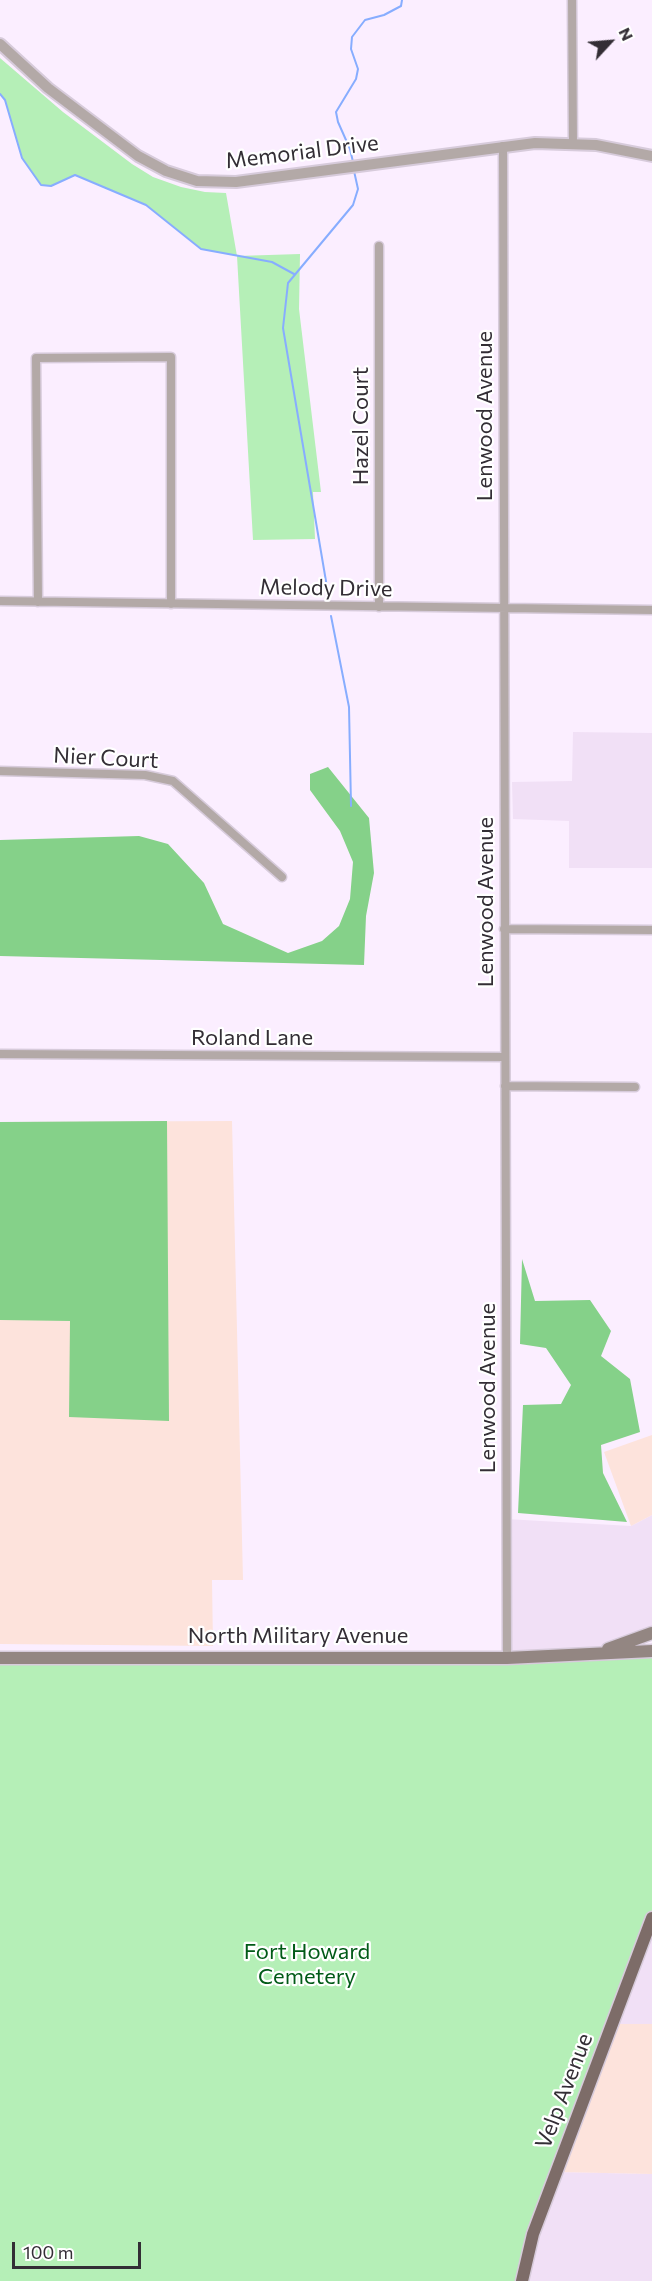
<!DOCTYPE html>
<html>
<head>
<meta charset="utf-8">
<style>
  body { margin:0 }
  #map { position:relative; width:652px; height:2281px; overflow:hidden; background:#fbeeff; font-family:Commissioner,sans-serif }
  canvas { display:block }
  .north { position:absolute; left:580px; top:12px; width:60px; height:60px; -webkit-text-stroke:4px #fff; paint-order:stroke; rotate:64deg; font-size:16px; font-weight:700; line-height:24px; text-align:center; color:#332e35 }
  .north::after { content:''; display:block; margin:auto; width:21px; height:27px; background:#332e35; clip-path:polygon(50% 0,100% 100%,50% 72%,0 100%) }
  .scale { position:absolute; left:12px; top:2242px; width:129px; height:27px; box-sizing:border-box; border:3px solid #332e35; border-top:0; padding-left:8px; font-size:18px; line-height:21px; white-space:nowrap; color:#332e35; -webkit-text-stroke:4px #fff; paint-order:stroke }
</style>
</head>
<body>
<div id="map">
<canvas width="652" height="2281"></canvas>
<div class="north">N</div>
<div class="scale">100 m</div>
</div>
<script>
const context = document.querySelector('canvas').getContext('2d');
context.lineJoin = 'round';
function fill(path, color) { context.fillStyle = color; context.fill(path, 'evenodd'); }
const toPath = rows => new Path2D(rows.map(r => 'M' + r).join(''));
function stroke(path, color, width, dash) { context.strokeStyle = color; context.lineWidth = width; context.lineCap = dash ? 'butt' : 'round'; context.setLineDash(dash || []); context.stroke(path); }
function write(font, color, halo, rows, align = 'center') {
  context.font = font + ' Commissioner,sans-serif'; context.lineWidth = 4.5; context.setLineDash([]); context.textBaseline = 'middle'; context.strokeStyle = halo; context.fillStyle = color; for (const [text, x, y, turn = 0] of rows) {
    context.save(); context.translate(x, y); context.rotate((+turn || 0) * Math.PI / 180); context.textAlign = isNaN(turn) ? turn : align; if (halo) context.strokeText(text, 0, 0); context.fillText(text, 0, 0); context.restore();
  }
}
fill(toPath([
  [573,732,652,733,652,868,569,868,569,821,513,819,512,782,572,781],
  [652,1515,652,1633,596,1653,507,1658,506,1519,631,1526],
  [652,1918,652,2024,612,2024],
  [557,2172,652,2174,652,2281,520,2281]
]), '#f1e0f6');
fill(toPath([
  [232,1121,243,1580,212,1580,213,1646,0,1644,0,1122],
  [652,1435,652,1515,631,1526,604,1452],
  [612,2024,652,2024,652,2174,557,2172]
]), '#fde3dc');
fill(toPath([
  [0,58,63,112,132,164,153,177,181,187,205,192,226,193,237,256,300,254,299,309,321,492,313,492,315,539,253,540,237,256,201,249,146,205,75,175,51,186,41,185,22,158,5,100,0,94],
  [652,1651,652,1918,520,2281,0,2281,0,1658]
]), '#b5efb7');
fill(toPath([
  [328,767,369,818,374,873,366,916,364,965,0,956,0,840,139,836,168,844,204,883,223,924,288,953,322,941,339,926,350,899,353,862,340,831,310,790,310,774],
  [167,1121,169,1421,69,1417,70,1321,0,1320,0,1122],
  [522,1259,535,1301,590,1300,611,1331,601,1356,630,1379,640,1432,601,1445,603,1473,627,1522,518,1513,523,1405,561,1404,571,1385,546,1348,520,1344]
]), '#85d189');
stroke(toPath([
  [0,94,5,100,22,158,41,185,51,186,75,175,146,205,201,249,272,262,294,274],
  [353,162,350,149,338,122,336,112,356,79,358,69,351,49,352,37,365,20,384,15,401,6,402,0],
  [328,593,283,328,288,283,353,205,358,189,354,171],
  [331,616,349,707,351,806]
]), '#87adff', 2);
const minor = toPath([
  [572,0,573,143],
  [503,146,507,1658],
  [0,601,652,610],
  [38,602,36,358,171,357,171,604],
  [379,607,379,246],
  [0,771,145,775,173,781,282,877],
  [504,929,652,930],
  [0,1054,505,1057],
  [505,1086,635,1087]
]);
const tertiary = toPath([
  [0,44,48,88,138,156,166,171,197,181,236,182,535,143,596,145,652,156]
]);
const secondary = toPath([
  [608,1649,652,1633],
  [0,1658,507,1658,652,1651]
]);
const primary = toPath([
  [522,2281,533,2234,652,1918]
]);
stroke(minor, '#d7cbdb', 11);
stroke(tertiary, '#d7cbdb', 14);
stroke(secondary, '#d7cbdb', 15);
stroke(primary, '#d7cbdb', 15);
stroke(minor, '#b3a9a7', 8);
stroke(tertiary, '#b3a9a7', 10);
stroke(secondary, '#938682', 12);
stroke(primary, '#7d6c68', 12);
write('22px', '#332e35', '#fff', [
  ["Memorial Drive",302,152,-7],
  ["Lenwood Avenue",485,416,-90],
  ["Hazel Court",361,426,-90],
  ["Melody Drive",326,588,1],
  ["Nier Court",106,758,3],
  ["Lenwood Avenue",486,902,-90],
  ["Roland Lane",252,1038],
  ["Lenwood Avenue",488,1388,-90],
  ["North Military Avenue",298,1636],
  ["Velp Avenue",564,2091,-69]
]);
write('22px', '#015a17', '#fff', [
  ["Fort Howard",307,1952],
  ["Cemetery",307,1977]
]);
</script>
</body>
</html>
